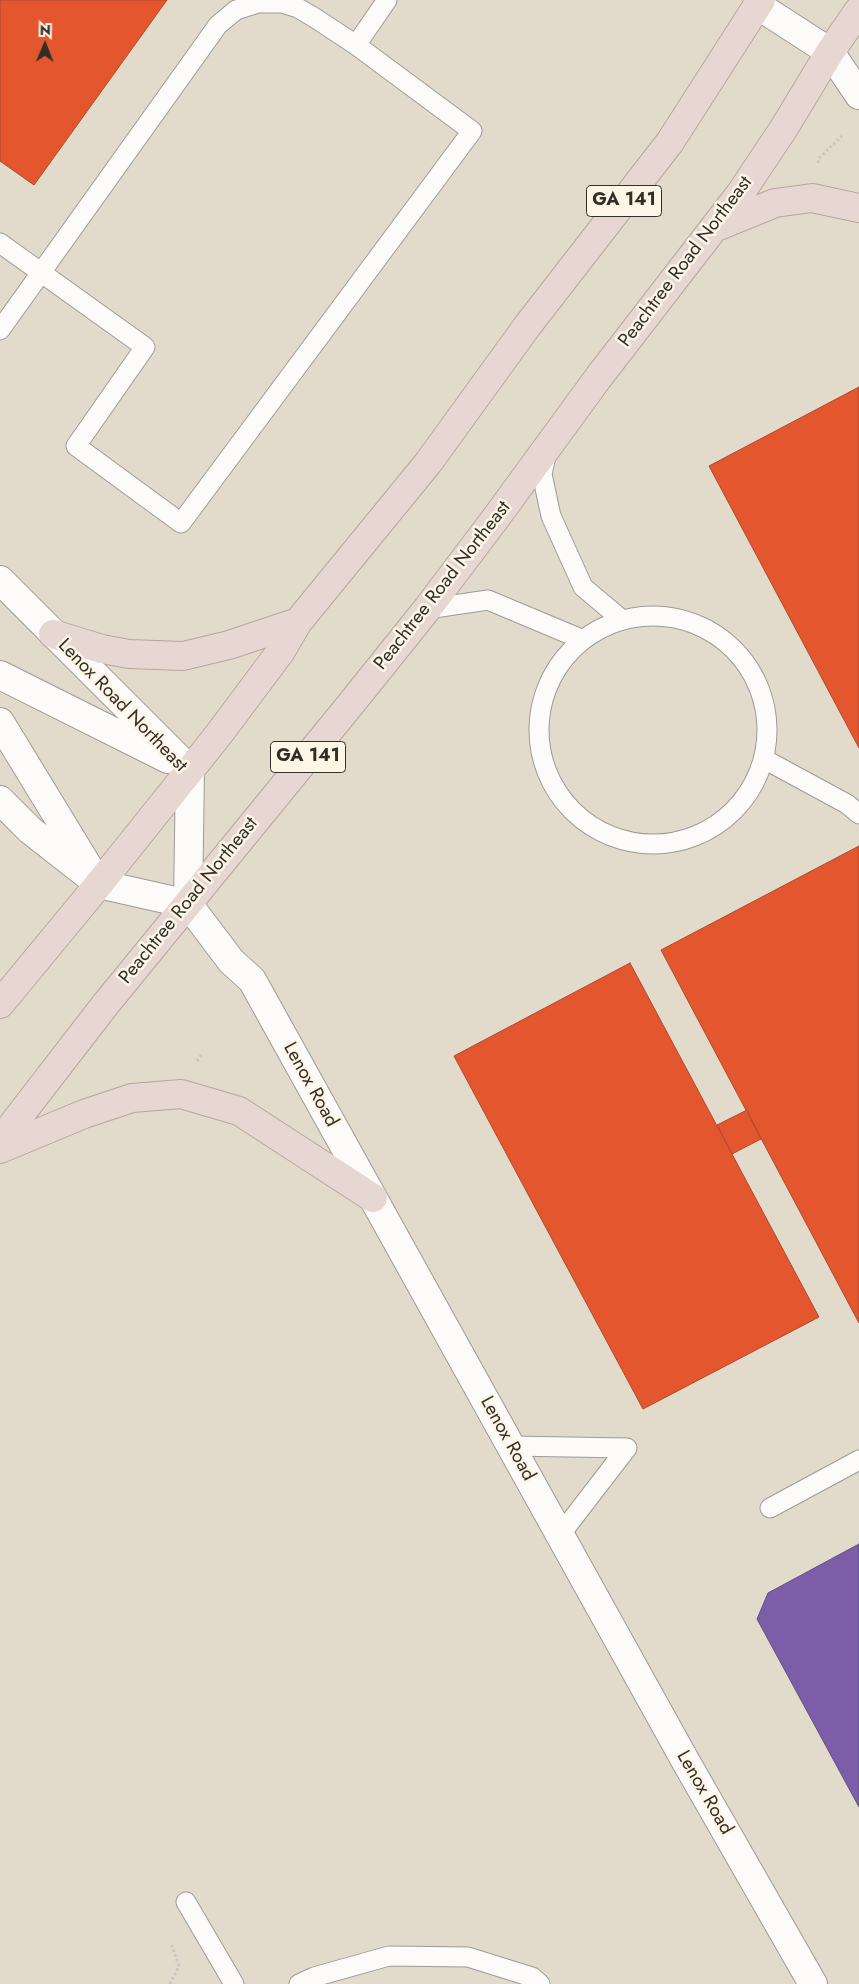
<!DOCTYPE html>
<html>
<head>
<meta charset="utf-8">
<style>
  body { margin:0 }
  #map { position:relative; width:859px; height:1984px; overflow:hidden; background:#eae6de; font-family:Jost,sans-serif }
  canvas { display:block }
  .north { position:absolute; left:20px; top:20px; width:50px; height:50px; -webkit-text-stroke:4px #fdf5e6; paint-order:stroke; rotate:1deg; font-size:14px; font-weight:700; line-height:20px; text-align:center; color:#312e28 }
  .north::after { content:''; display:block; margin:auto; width:18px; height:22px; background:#312e28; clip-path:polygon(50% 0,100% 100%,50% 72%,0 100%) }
</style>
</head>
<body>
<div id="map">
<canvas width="859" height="1984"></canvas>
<div class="north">N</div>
</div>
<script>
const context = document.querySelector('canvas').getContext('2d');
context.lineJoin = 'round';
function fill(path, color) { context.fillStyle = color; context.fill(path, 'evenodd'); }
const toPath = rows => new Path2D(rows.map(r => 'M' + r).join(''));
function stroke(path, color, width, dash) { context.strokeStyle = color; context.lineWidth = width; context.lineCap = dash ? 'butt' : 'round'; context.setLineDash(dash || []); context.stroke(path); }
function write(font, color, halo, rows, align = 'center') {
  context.font = font + ' Jost,sans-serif'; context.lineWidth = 5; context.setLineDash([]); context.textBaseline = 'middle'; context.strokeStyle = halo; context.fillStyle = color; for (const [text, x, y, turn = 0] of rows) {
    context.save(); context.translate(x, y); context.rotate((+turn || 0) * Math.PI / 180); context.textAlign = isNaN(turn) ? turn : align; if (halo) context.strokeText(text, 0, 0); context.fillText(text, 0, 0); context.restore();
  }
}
fill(toPath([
  [0,0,859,0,859,1984,0,1984]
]), '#e2dbcb');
const shops = toPath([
  [0,0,167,0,34,185,0,161,0,0],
  [859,387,859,748,709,466,859,387],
  [859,846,859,1323,661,950,859,846],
  [630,963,819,1317,643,1409,454,1056,630,963],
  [747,1110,761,1139,732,1154,717,1125,747,1110]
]);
fill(shops, '#e4572e');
stroke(shops, '#ae4b2c', 1);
const offices = toPath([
  [859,1544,859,1807,757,1619,768,1593,859,1544]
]);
fill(offices, '#7b5ea7');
stroke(offices, '#655081', 1);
const lane = toPath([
  [0,243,145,347,76,446,181,523,472,131,356,45],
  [0,330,218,25,236,10,258,3,282,3,298,8,315,18,356,45,387,0],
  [547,451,542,474,551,516,583,587,621,619],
  [427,609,488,600,581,639],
  '539 730a114 114 0 1 1 228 0a114 114 0 1 1-228 0Z',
  [764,759,847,804,859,814],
  [510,1446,627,1448],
  [770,1508,859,1460],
  [560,1535,627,1448],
  [186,1902,234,1984],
  [299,1984,314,1977,389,1956,468,1957,532,1977,540,1984]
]);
const street = toPath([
  [757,5,830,52,859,95]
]);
const secondary = toPath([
  [0,580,190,770,188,904],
  [0,675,168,759],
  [0,722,89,868],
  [0,800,30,830,99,884,188,904],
  [188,904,231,961,252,980,686,1762,813,1984]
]);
const highway = toPath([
  [716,227,775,203,812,198,859,208],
  [53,634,102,649,129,654,183,656,229,645,298,622],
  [0,1004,99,884,219,734,281,651,298,622,428,463,528,325,670,142,761,0],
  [0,1141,105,1005,350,705,427,609,498,515,598,378,740,194,784,128,830,52,859,10],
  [0,1149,84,1114,132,1098,181,1094,239,1111,373,1198]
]);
stroke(lane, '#9e9b95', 21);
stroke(street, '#9e9b95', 30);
stroke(secondary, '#9e9b95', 30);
stroke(highway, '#b8a59d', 30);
stroke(toPath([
  [818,163,819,158,842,136],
  [197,1061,203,1053],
  [170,1984,179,1966,171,1943]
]), '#c9c6c3', 3, [2.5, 2.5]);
stroke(lane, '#fcfbfa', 19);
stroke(street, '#fcfbfa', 28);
stroke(secondary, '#fcfbfa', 28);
stroke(highway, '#e7d7d2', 28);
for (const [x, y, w] of [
  [624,201,75],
  [308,757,75]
]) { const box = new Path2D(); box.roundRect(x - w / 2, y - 15.5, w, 31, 4); context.fillStyle = '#fdf5e6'; context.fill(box); stroke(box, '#312e28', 1); }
write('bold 18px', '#312e28', null, [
  ["GA 141",624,201],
  ["GA 141",308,757]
]);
write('19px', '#312e28', '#fdf5e6', [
  ["Peachtree Road Northeast",686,262,-53],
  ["Peachtree Road Northeast",443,586,-52],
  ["Lenox Road Northeast",122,706,46],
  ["Peachtree Road Northeast",189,901,-51],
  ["Lenox Road",310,1085,61],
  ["Lenox Road",507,1439,61],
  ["Lenox Road",704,1793,60]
]);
</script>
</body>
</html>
